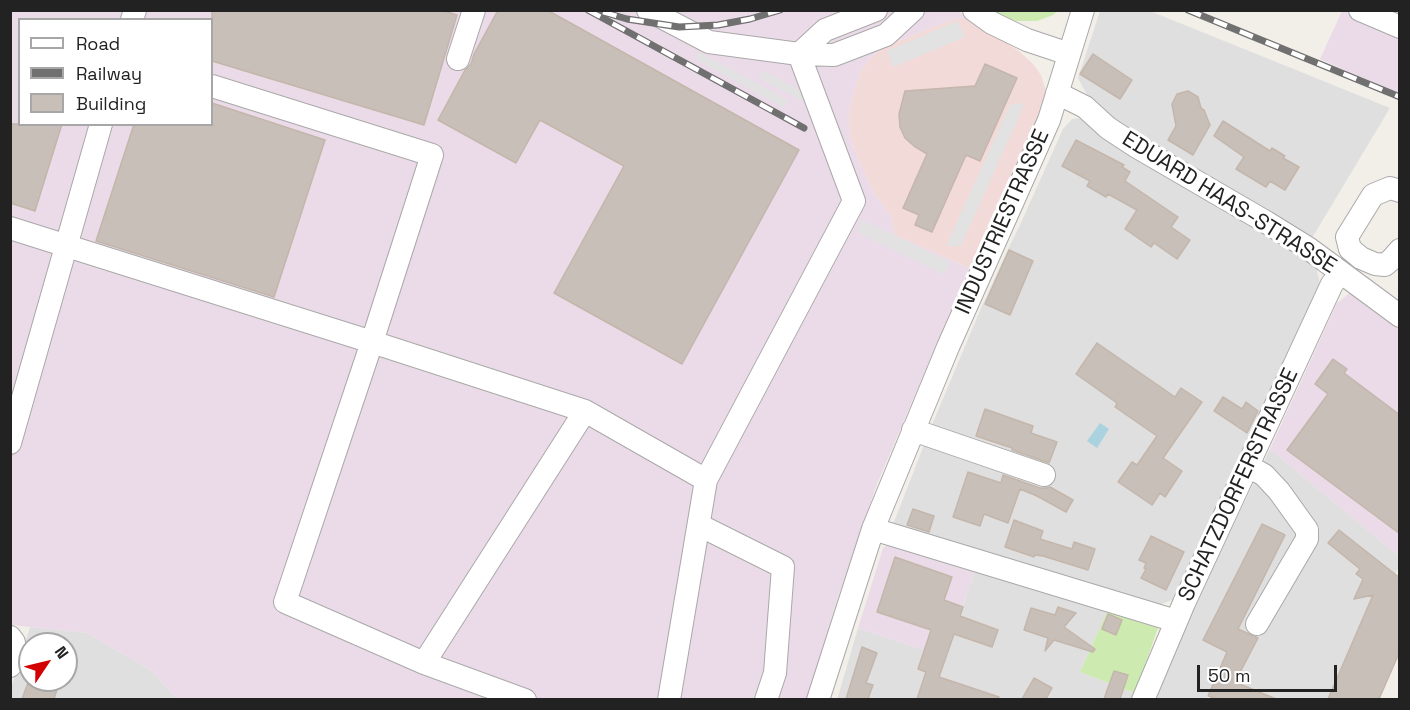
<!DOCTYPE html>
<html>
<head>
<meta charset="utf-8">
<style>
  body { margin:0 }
  #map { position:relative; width:1410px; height:710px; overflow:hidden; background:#f2efe9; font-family:"Space Grotesk",sans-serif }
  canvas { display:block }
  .frame { position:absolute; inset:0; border:12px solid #222; pointer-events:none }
  .legend { position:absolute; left:18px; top:18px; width:195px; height:108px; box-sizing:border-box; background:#fff; border:2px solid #a7a7a7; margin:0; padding:8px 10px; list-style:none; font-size:18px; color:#222 }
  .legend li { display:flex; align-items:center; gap:12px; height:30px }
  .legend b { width:30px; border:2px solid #a7a7a7 }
  .north { position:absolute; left:18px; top:632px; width:60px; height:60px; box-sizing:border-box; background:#fff; border:2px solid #a7a7a7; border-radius:50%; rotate:55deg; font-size:16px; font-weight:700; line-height:24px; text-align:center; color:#222 }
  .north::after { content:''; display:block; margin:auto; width:21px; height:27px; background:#d40000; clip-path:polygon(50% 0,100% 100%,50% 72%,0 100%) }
  .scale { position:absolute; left:1197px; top:665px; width:140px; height:27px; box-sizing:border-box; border:3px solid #222; border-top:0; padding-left:8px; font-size:18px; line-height:21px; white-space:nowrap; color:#222; -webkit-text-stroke:4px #fff; paint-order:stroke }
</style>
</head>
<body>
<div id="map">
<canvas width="1410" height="710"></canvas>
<div class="frame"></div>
<ul class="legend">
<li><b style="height:8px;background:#fff"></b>Road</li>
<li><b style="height:8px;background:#707070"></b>Railway</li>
<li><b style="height:16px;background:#c7bfb8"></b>Building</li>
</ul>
<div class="north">N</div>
<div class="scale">50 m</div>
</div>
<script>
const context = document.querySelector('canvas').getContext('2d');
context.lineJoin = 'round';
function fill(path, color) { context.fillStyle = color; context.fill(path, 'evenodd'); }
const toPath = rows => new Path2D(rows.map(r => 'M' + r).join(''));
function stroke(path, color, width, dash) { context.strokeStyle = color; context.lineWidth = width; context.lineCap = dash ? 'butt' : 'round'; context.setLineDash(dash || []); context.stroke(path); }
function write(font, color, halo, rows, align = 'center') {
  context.font = font + ' "Space Grotesk",sans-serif'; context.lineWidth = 6; context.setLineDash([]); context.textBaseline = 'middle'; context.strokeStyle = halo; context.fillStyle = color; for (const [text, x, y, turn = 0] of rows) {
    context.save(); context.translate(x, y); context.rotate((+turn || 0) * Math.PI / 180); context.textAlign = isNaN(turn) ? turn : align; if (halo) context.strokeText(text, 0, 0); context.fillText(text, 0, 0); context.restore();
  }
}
fill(toPath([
  [1100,11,1150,11,1390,108,1312,238,1299,229,1138,134,1107,114,1092,101,1086,93,1078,78],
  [1081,118,1316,266,1321,288,1172,600,1148,609,892,527,931,427,982,306,1008,249,1020,225,1063,129,1072,119],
  [1270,449,1399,556,1399,566,1392,583,1380,578,1328,699,1276,699,1218,674,1206,699,1149,700],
  [975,570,1107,612,1080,672,1135,693,1133,700,1007,699,939,677],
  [30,627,87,633,152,671,177,699,11,700,11,688],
  [30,644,66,644,66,680,30,680],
  [858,628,924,650,926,672,917,699,837,700]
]), '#e0dfdf');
fill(toPath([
  [967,17,1019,51,1033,64,1041,75,1045,88,1045,100,1040,112,969,268,895,235,891,216,875,195,863,169,850,138,849,112,854,91,861,71,869,60,883,47,954,19]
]), '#f2dad9');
fill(toPath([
  [956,10,967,17,954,19,883,47,869,60,861,71,854,91,849,112,850,138,863,169,875,195,891,216,895,235,969,268,877,484,836,603,807,699,177,699,152,671,87,633,11,625,11,11],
  [20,20,212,20,212,124,20,124],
  [1342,11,1399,11,1399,94,1320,59],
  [1352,291,1399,326,1399,556,1270,449,1337,303],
  [891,543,975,570,939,676,1007,699,917,699,926,672,918,669,924,650,858,628,883,548]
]), '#ebdbe8');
fill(toPath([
  [991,11,1058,11,1053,15,1037,21,1017,21,1001,17],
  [1107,612,1158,628,1135,693,1080,672]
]), '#cdebb0');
fill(toPath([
  [958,21,965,37,893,67,887,51],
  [699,52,788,100,784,108,695,59],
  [763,70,807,94,803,101,758,78],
  [1020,103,1024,105,961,246,946,246,1010,105],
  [862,220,950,262,944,275,857,232]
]), '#e2e2e2');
fill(toPath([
  [1100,423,1109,429,1097,448,1087,441]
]), '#aad3df');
const building = toPath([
  [212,10,441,10,457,15,424,125,212,61,212,10],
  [498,10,547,10,799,150,682,364,554,293,624,166,540,120,516,163,438,120,465,70,471,64,474,54,498,10],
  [1093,54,1132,80,1120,99,1080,74,1093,54],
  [985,64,1017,78,980,161,966,155,932,232,915,225,919,215,903,208,927,154,914,146,905,138,900,127,899,114,905,91,975,86,985,64],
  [1188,91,1198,97,1201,108,1204,110,1210,125,1193,155,1168,140,1176,126,1172,104,1177,94,1188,91],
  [212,103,325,140,274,297,96,241,134,124,212,124,212,103],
  [1223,121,1270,151,1272,148,1285,156,1283,158,1299,167,1285,190,1270,181,1266,187,1236,169,1244,157,1214,136,1223,121],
  [10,124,62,124,35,211,10,203,10,124],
  [1076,140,1124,165,1122,167,1130,172,1125,181,1178,217,1171,227,1190,240,1177,259,1154,243,1151,247,1125,229,1137,210,1108,194,1106,197,1087,186,1090,181,1062,166,1076,140],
  [1009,250,1033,261,1010,315,985,304,1009,250],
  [1097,343,1175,397,1181,388,1202,402,1163,458,1182,471,1165,497,1160,493,1152,505,1118,482,1132,462,1137,465,1157,436,1115,407,1117,403,1076,374,1097,343],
  [1333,359,1347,369,1344,373,1400,415,1400,534,1287,450,1328,394,1315,384,1333,359],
  [1223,397,1242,409,1246,402,1258,411,1247,433,1214,411,1223,397],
  [985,409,1033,426,1031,433,1057,442,1049,463,1012,450,1012,448,976,436,985,409],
  [968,472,1001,483,1003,475,1040,488,1046,488,1050,487,1073,500,1066,512,1037,496,1020,489,1008,523,984,514,980,526,953,517,968,472],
  [913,509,934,516,929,532,907,525,913,509],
  [1014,520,1043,531,1040,539,1072,549,1074,542,1095,549,1088,570,1043,556,1035,555,1034,557,1005,547,1014,520],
  [1262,524,1285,535,1238,629,1258,638,1235,682,1276,699,1217,699,1208,696,1227,652,1203,640,1262,524],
  [1339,530,1400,578,1400,651,1379,699,1328,699,1373,595,1354,599,1363,579,1356,574,1360,569,1328,543,1339,530],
  [1151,536,1184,552,1166,590,1141,578,1146,569,1144,568,1146,563,1139,560,1151,536],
  [895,557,952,577,944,600,963,607,960,616,998,630,992,647,954,634,939,677,999,697,998,699,917,699,926,672,918,669,931,630,877,612,895,557],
  [1058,607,1076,613,1064,627,1095,649,1093,652,1054,640,1045,651,1048,638,1024,630,1031,608,1055,615,1058,607],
  [1108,614,1122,620,1116,635,1102,629,1108,614],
  [862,647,877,653,866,683,873,685,868,699,846,699,862,647],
  [1114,671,1128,675,1120,699,1104,699,1114,671],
  [1034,678,1052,688,1046,699,1022,699,1034,678],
  [29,680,60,680,54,699,22,699,29,680]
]);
fill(building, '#c7bfb8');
stroke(building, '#c4b6ab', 1.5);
const minor = toPath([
  [974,10,992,23,1027,40,1069,54],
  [1360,10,1400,27],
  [132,20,135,10],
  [799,54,834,55,886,35,913,10],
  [799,54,825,30,876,10],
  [458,59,474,10],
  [212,86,432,155,372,342,285,602,424,663,525,700],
  [1057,93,1085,107,1108,128,1137,147,1266,222,1308,248,1400,316],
  [1400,191,1390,188,1373,195,1347,237,1350,249,1361,258,1375,264,1385,265,1392,259,1400,250],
  [10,228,372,342,585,411,706,480,854,201,799,54,709,42,648,10],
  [913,430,1044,475],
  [10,443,101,124],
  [1248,466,1264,475,1279,491,1307,530,1307,539,1257,624],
  [699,525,783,567,775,673,766,700],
  [873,529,1176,621],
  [10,637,14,642,14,654,10,666],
  [424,663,585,411],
  [669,700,706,480],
  [818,700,873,529,948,347,1049,120,1083,10],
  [1143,700,1184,603,1332,284,1341,273]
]);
stroke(minor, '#a9a9a9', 24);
stroke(minor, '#fff', 22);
const rail = toPath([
  [588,10,804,128],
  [1188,10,1400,97],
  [603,12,627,19,679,27,718,25,750,19,780,10]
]);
stroke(rail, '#707070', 7);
stroke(rail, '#fff', 4.5, [14]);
write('22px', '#222', '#fff', [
  ["EDUARD HAAS-STRASSE",1229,203,32],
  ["INDUSTRIESTRASSE",1003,222,-66],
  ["SCHATZDORFERSTRASSE",1239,485,-65]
]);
</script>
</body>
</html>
